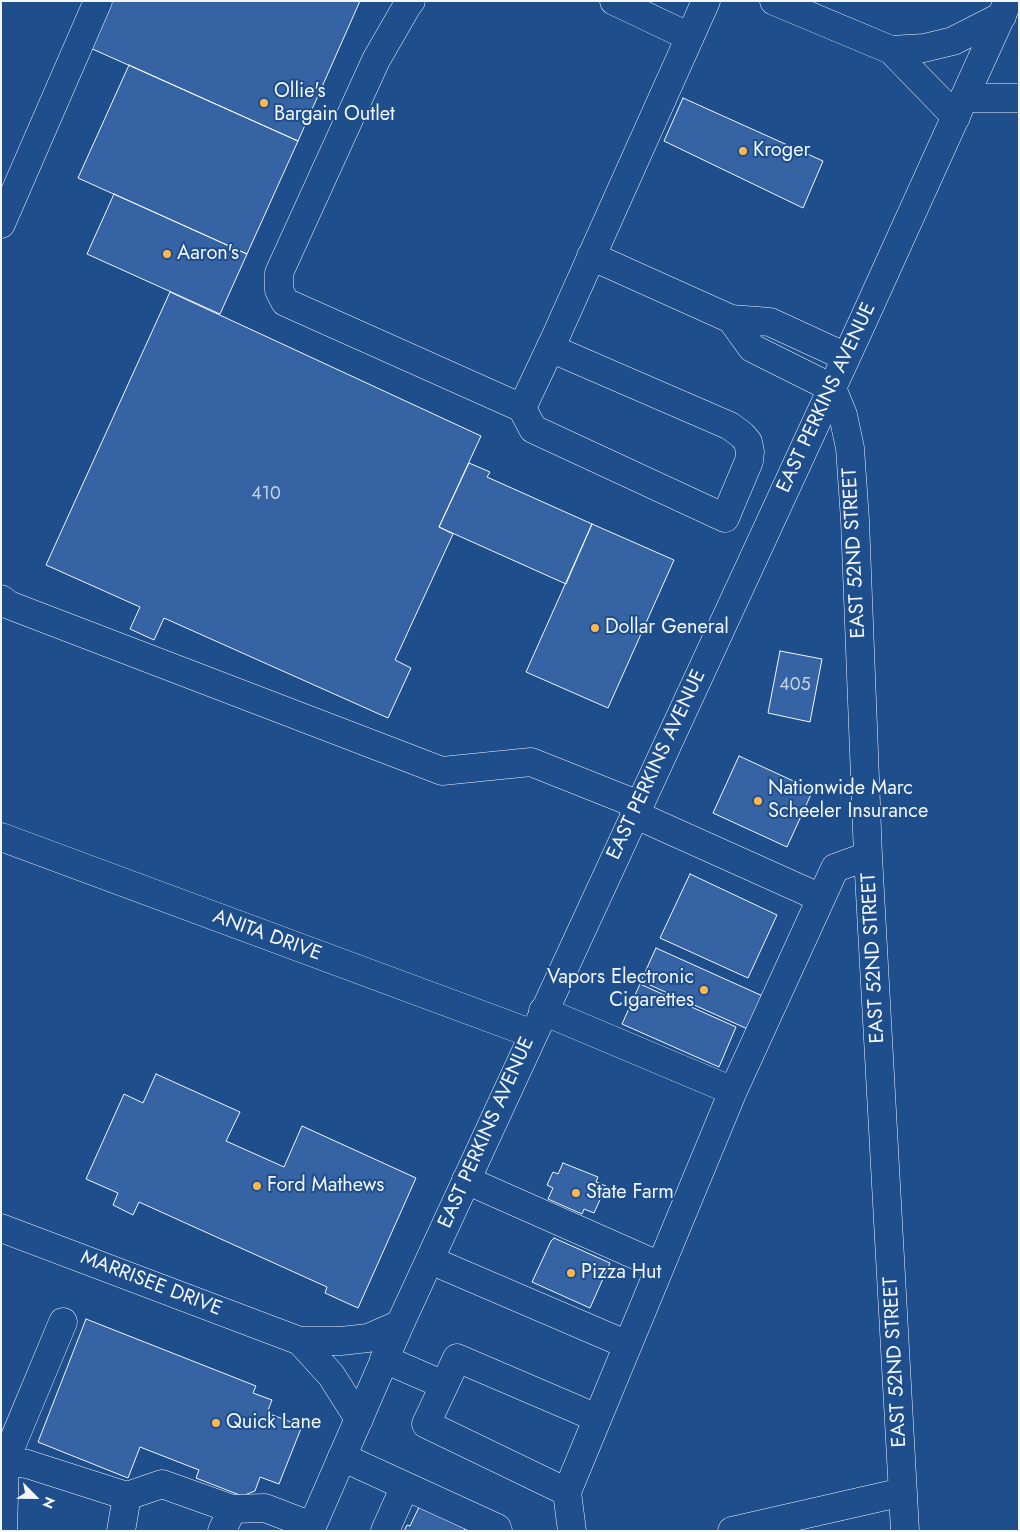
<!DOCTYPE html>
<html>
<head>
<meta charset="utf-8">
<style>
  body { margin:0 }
  #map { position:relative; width:1020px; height:1532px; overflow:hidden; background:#1f4e8c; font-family:Jost,sans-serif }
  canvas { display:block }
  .frame { position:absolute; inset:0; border:2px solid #f2f6ff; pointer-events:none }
  .north { position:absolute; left:10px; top:1472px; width:50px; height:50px; -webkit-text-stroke:4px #1f4e8c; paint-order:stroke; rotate:113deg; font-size:14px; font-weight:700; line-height:20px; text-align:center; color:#f2f6ff }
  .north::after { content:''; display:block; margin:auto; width:18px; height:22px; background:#f2f6ff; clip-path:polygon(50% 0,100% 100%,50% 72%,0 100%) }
</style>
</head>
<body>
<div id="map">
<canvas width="1020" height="1532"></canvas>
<div class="frame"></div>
<div class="north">N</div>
</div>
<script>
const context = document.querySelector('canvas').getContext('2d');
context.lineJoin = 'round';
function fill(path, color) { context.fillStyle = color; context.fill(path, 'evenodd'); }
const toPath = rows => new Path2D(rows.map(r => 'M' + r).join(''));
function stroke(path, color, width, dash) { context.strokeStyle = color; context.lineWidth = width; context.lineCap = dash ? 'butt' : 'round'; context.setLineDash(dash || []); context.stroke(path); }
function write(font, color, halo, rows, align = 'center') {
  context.font = font + ' Jost,sans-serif'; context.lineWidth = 4; context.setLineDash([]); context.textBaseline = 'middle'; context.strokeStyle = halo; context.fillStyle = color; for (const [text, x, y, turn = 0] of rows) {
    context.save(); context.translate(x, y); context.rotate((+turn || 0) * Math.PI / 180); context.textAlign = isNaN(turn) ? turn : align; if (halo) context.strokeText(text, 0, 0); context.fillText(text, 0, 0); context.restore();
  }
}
const building = toPath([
  [108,1,360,1,298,141,88,47,108,1],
  [129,65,298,141,247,254,78,178,129,65],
  [683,98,823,161,803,208,664,141,683,98],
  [114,194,247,254,220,314,87,254,114,194],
  [170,292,481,436,439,527,453,534,395,660,411,668,388,718,164,618,154,640,130,629,140,607,46,565,170,292],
  [469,463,490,472,487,477,592,524,566,584,439,527,469,463],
  [592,524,674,560,608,708,526,672,592,524],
  [780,651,822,659,810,722,768,713,780,651],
  [739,756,813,790,787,847,713,813,739,756],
  [690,874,777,915,748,978,660,938,690,874],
  [656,948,767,998,752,1031,641,981,656,948],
  [640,984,736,1027,719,1067,622,1024,640,984],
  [156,1074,240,1112,226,1141,284,1167,302,1126,416,1178,358,1308,325,1293,327,1287,139,1202,133,1215,113,1205,118,1193,86,1179,124,1094,143,1103,156,1074],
  [563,1163,598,1177,596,1182,606,1186,594,1213,584,1209,582,1214,548,1199,553,1188,547,1185,553,1172,558,1174,563,1163],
  [554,1238,610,1263,590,1308,532,1282,551,1241,554,1238],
  [86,1319,256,1386,253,1393,272,1400,267,1413,302,1426,279,1484,260,1477,255,1491,242,1496,196,1478,199,1470,140,1447,128,1478,38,1442,86,1319],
  [420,1505,466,1526,464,1531,404,1531,407,1525,410,1526,420,1505]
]);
fill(building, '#3563a3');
stroke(building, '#f2f6ff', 1);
const minor = toPath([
  [411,1,407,6,376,60,279,273,279,290,285,302,522,408,533,429,725,518,749,461,750,452,748,442,742,435,730,426,550,348],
  [614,1,690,37],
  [774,1,891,50,956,117],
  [891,50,924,48,953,41,1002,16],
  [964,98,1019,98],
  [1,224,98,1],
  [591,256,731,319,770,322,846,357],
  [731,319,752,348,832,388,843,415,850,448,855,520,868,856,905,1531],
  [522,408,555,338,706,1],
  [1,599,9,605,442,771,531,762,639,805],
  [634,814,821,898],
  [1,837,533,1034],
  [543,1011,733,1091,835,868,868,856],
  [466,1180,660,1266],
  [1,1228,300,1341,341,1341,368,1338,400,1324],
  [430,1260,628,1345],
  [300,1341,331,1375,359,1419],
  [384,1359,444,1385],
  [342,1457,497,1528,498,1531],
  [1,1461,27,1464,127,1496,162,1484,232,1509,265,1508,312,1526],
  [567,1492,426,1424,457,1358,597,1418],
  [3,1531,5,1461,63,1322],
  [121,1531,127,1496],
  [222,1531,232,1509],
  [385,1531,405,1486],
  [572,1531,567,1492,733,1091],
  [732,1531,903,1492]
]);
const major = toPath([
  [310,1531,400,1324,863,321,1008,1]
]);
stroke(minor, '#f2f6ff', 29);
stroke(major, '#f2f6ff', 29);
stroke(minor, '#1f4e8c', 28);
stroke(major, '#1f4e8c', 28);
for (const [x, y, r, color] of [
  [264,103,5,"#ffb74d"],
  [743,151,5,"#ffb74d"],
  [167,254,5,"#ffb74d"],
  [595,628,5,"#ffb74d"],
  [758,801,5,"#ffb74d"],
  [704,990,5,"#ffb74d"],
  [257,1186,5,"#ffb74d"],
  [576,1193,5,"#ffb74d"],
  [571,1273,5,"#ffb74d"],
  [216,1423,5,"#ffb74d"]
]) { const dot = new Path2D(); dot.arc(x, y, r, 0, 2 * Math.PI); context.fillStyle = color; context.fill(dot); stroke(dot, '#1f4e8c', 2); }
write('18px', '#c3d1e8', null, [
  ["410",266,495],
  ["405",795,686]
]);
write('20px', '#f2f6ff', '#1f4e8c', [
  ["Ollie's",274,92],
  ["Bargain Outlet",274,115],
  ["Kroger",753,151],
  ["Aaron's",177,254],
  ["Dollar General",605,628],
  ["Nationwide Marc",768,789],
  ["Scheeler Insurance",768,812],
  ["Vapors Electronic",694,978,"right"],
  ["Cigarettes",694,1001,"right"],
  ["Ford Mathews",267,1186],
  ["State Farm",586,1193],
  ["Pizza Hut",581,1273],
  ["Quick Lane",226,1423]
], 'left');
write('20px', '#f2f6ff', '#1f4e8c', [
  ["EAST PERKINS AVENUE",827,398,-65],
  ["EAST 52ND STREET",855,553,-93],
  ["EAST PERKINS AVENUE",657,765,-65],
  ["ANITA DRIVE",267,936,20],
  ["EAST 52ND STREET",874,958,-93],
  ["EAST PERKINS AVENUE",487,1133,-66],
  ["MARRISEE DRIVE",151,1284,21],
  ["EAST 52ND STREET",896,1362,-93]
]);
</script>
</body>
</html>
